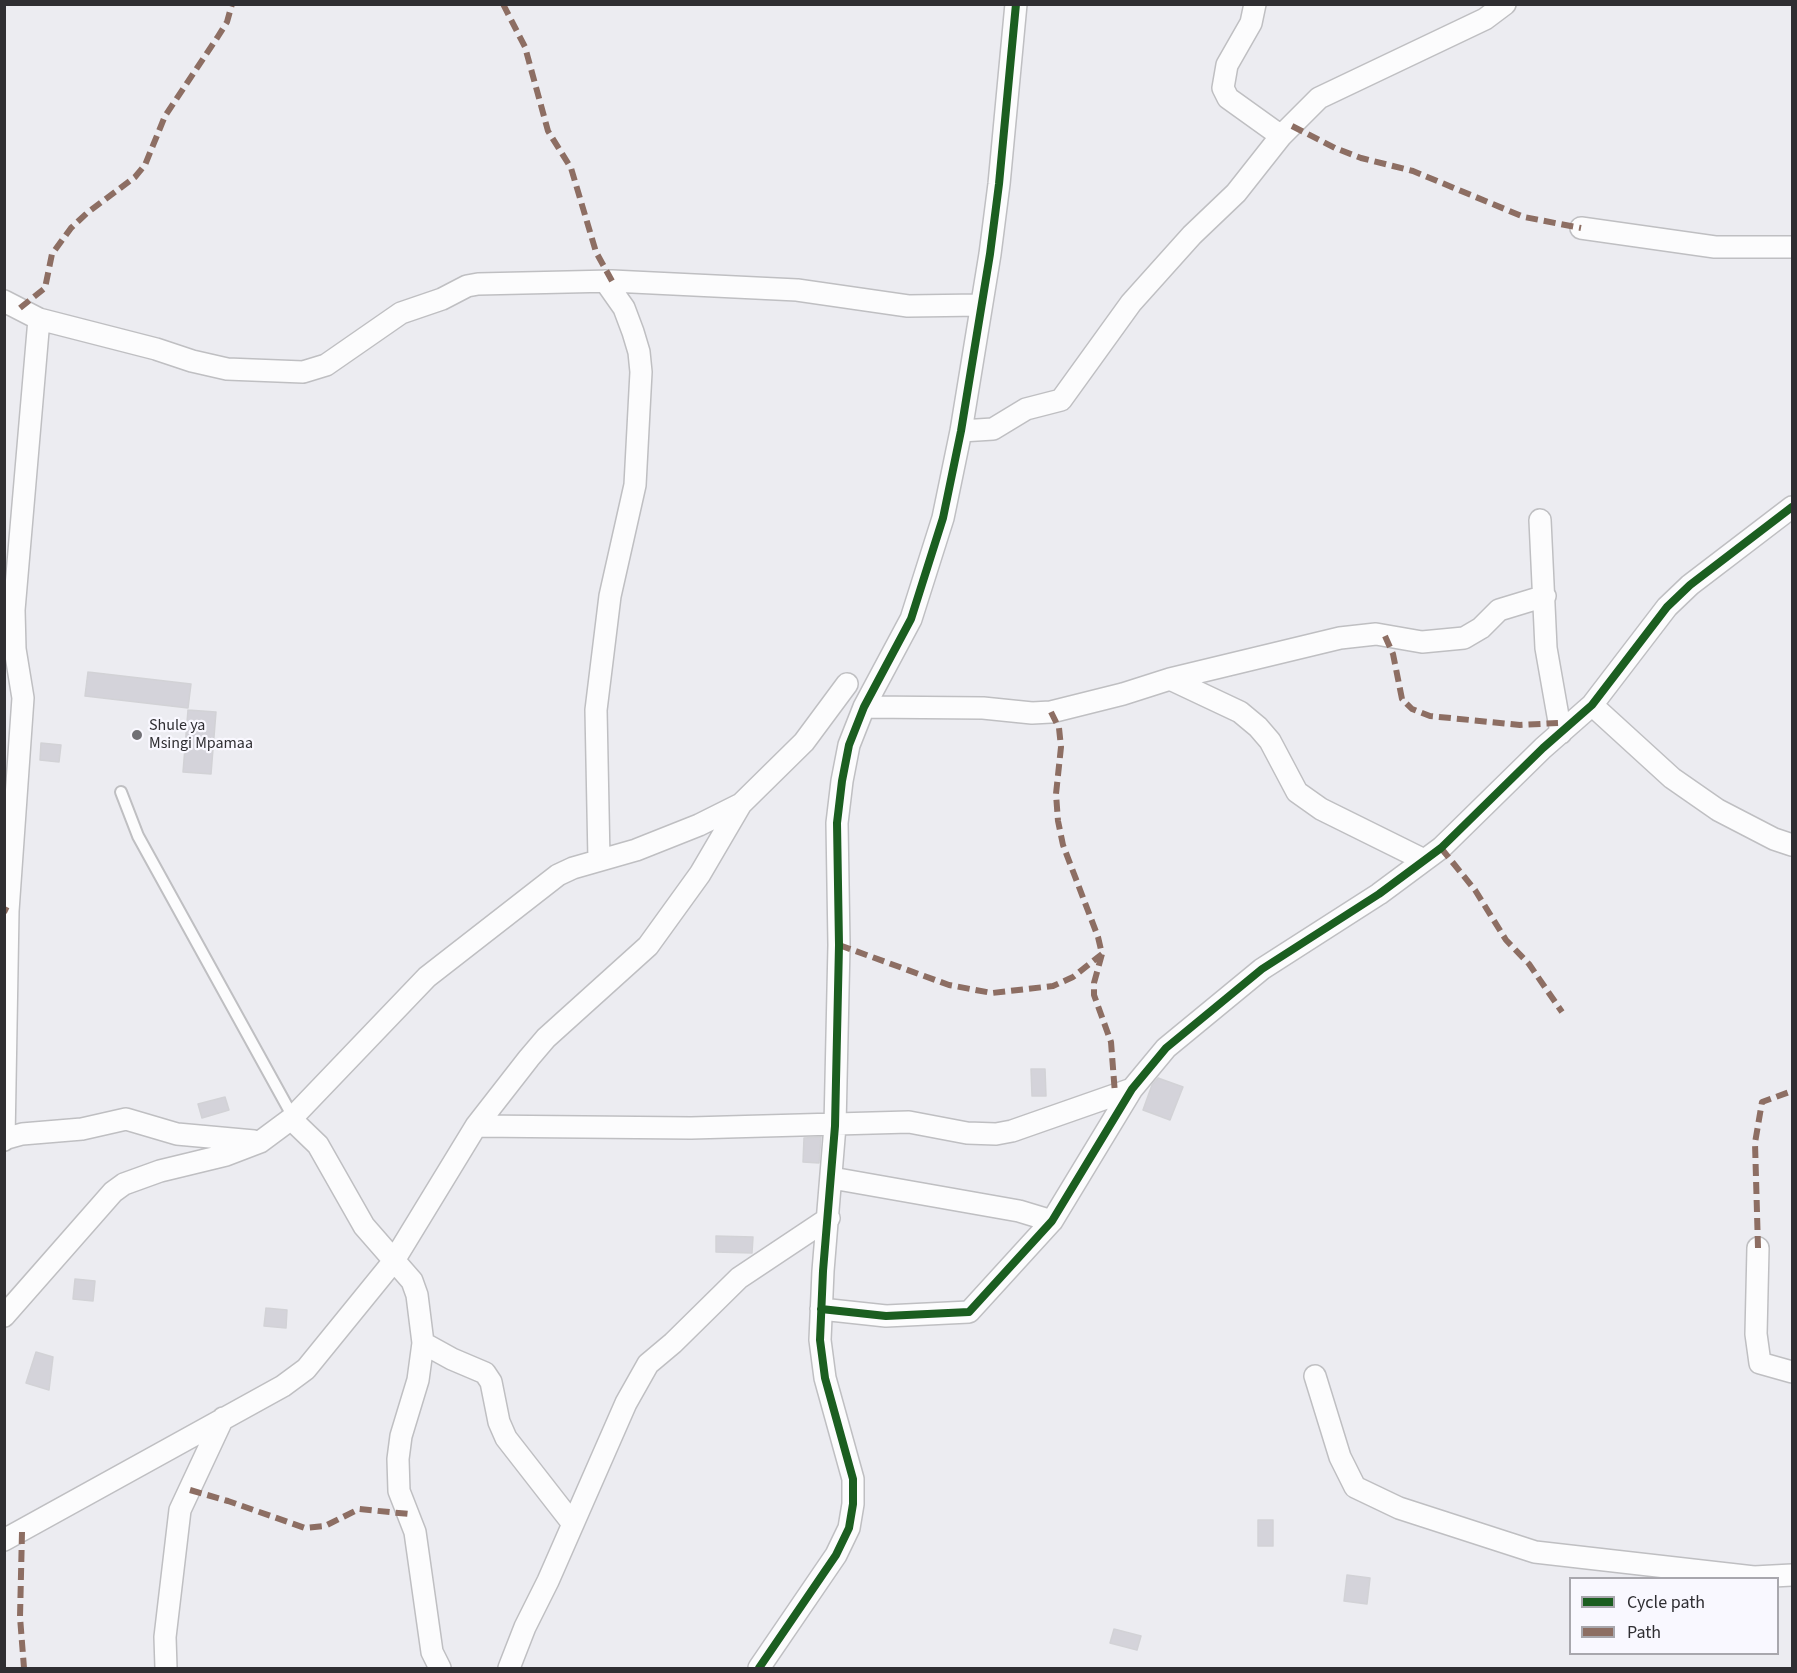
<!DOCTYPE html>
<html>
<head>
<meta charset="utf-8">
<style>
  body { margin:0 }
  #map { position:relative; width:1797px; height:1673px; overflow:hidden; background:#ececf1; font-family:"Source Sans 3",sans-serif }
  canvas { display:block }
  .frame { position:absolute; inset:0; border:6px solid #2f2e32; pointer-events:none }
  .legend { position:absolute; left:1569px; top:1577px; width:210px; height:78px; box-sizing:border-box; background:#f9f8ff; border:2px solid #a8a7ad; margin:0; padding:8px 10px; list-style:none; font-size:18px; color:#2f2e32 }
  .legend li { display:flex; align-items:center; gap:12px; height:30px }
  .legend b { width:30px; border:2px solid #a8a7ad }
</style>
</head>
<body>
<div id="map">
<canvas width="1797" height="1673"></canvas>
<div class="frame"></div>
<ul class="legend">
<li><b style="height:8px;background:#1b5e20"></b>Cycle path</li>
<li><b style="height:8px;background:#8d6e63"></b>Path</li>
</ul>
</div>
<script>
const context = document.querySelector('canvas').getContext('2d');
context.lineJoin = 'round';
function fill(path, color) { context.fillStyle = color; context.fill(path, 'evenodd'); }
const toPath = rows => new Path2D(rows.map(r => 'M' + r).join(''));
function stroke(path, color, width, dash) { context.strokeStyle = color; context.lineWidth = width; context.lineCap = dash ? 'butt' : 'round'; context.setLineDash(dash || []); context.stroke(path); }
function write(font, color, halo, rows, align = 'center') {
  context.font = font + ' "Source Sans 3",sans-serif'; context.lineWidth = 4.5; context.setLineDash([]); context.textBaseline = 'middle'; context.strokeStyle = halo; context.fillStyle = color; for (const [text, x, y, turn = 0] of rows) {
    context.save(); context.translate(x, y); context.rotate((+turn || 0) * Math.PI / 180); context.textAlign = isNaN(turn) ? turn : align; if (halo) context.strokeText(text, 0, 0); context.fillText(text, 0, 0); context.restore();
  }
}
const building = toPath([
  [88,672,191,684,188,708,85,696,88,672],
  [188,710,216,712,211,774,183,772,188,710],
  [41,743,61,745,59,762,40,760,41,743],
  [1031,1069,1045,1069,1046,1096,1032,1096,1031,1069],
  [1158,1078,1183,1087,1170,1120,1143,1110,1152,1085,1158,1078],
  [225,1097,229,1110,202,1118,198,1104,225,1097],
  [821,1137,819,1163,803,1162,804,1138,821,1137],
  [716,1236,753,1237,752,1253,716,1252,716,1236],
  [75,1279,95,1281,93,1301,73,1299,75,1279],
  [266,1308,287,1310,286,1328,264,1326,266,1308],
  [36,1352,53,1357,49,1390,26,1383,36,1352],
  [1258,1520,1273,1520,1273,1546,1258,1546,1258,1520],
  [1347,1575,1370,1578,1367,1604,1344,1601,1347,1575],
  [1114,1629,1141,1636,1137,1650,1110,1643,1114,1629]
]);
fill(building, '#d4d3da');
stroke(building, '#d2d2d6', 1.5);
const lane = toPath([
  [121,792,138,836,293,1117]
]);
const street = toPath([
  [1255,4,1251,23,1227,65,1223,88,1228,98,1281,136],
  [1581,228,1715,247,1792,247],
  [4,301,39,319,156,349,192,361,227,369,303,372,326,365,401,313,442,299,467,286,478,284,612,281,797,290,908,306,981,305],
  [961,431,993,429,1026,409,1061,400,1131,303,1192,235,1236,193,1281,136,1319,98,1485,19,1505,4],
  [1540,520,1546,648,1561,733],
  [1170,679,1240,712,1258,727,1270,741,1297,792,1321,809,1424,860],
  [1592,705,1672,778,1718,810,1774,839,1792,845],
  [864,707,983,708,1032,713,1051,712,1123,694,1170,679,1340,638,1376,634,1422,642,1464,638,1481,628,1499,610,1545,596],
  [599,860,596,710,610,596,635,485,641,372,639,352,633,332,624,308,605,281],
  [291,1119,318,1145,364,1226,412,1281,417,1295,423,1343,418,1380,401,1436,398,1459,399,1491,415,1532,432,1652,440,1668],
  [476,1126,691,1128,909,1122,967,1133,996,1134,1012,1131,1132,1089],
  [4,1139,22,1134,82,1129,126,1119,177,1134,254,1141],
  [4,1140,8,911,23,698,15,649,14,610,39,319],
  [832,1178,1019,1211,1052,1221],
  [1758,1248,1756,1334,1760,1363,1792,1372],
  [821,1309,886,1316,969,1312,1052,1221,1132,1089,1166,1048,1262,969,1379,894,1441,848,1543,748,1592,705,1667,607,1690,585,1792,507],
  [4,1316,113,1192,124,1184,160,1171,226,1155,260,1142,291,1119,427,977,558,875,573,868,636,850,699,825,741,804],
  [423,1343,452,1359,485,1373,491,1382,499,1422,506,1438,573,1524],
  [1315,1376,1340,1457,1355,1487,1399,1508,1535,1552,1754,1577,1792,1575],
  [4,1540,283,1386,306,1369,393,1262,476,1126,529,1058,546,1038,648,946,700,874,741,804,804,742,847,684],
  [166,1668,165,1637,180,1510,223,1418],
  [509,1668,525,1627,548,1581,626,1403,648,1364,673,1343,739,1278,829,1218],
  [759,1668,836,1555,849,1528,853,1504,853,1479,825,1378,820,1340,823,1271,835,1126,839,945,837,823,842,781,849,745,864,707,911,619,943,518,961,431,990,254,999,184,1016,4]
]);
stroke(lane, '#bfbfc2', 14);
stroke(street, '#bfbfc2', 24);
stroke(lane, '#fcfcfd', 10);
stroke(street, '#fcfcfd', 21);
stroke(toPath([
  [503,4,525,47,548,131,571,168,596,252,612,281],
  [1292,126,1335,148,1361,158,1413,171,1524,217,1581,228],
  [20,308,45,288,52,254,71,228,87,213,135,177,145,165,165,116,217,38,227,22,232,4],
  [1385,636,1393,654,1402,699,1412,709,1430,716,1520,725,1558,723],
  [1051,712,1059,728,1061,747,1056,794,1058,821,1063,845,1098,937,1102,954,1094,983,1094,995,1111,1042,1115,1094],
  [1441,848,1475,890,1506,940,1529,964,1562,1012],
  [4,909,8,911],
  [839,945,949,985,992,993,1053,986,1073,977,1102,954],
  [1758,1248,1755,1143,1762,1102,1792,1091],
  [190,1490,228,1501,305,1528,325,1526,359,1509,409,1514],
  [22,1532,20,1617,24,1668]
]), '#8d6e63', 6, [12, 6]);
stroke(toPath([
  [821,1309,886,1316,969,1312,1052,1221,1132,1089,1166,1048,1262,969,1379,894,1441,848,1543,748,1592,705,1667,607,1690,585,1792,507],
  [759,1668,836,1555,849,1528,853,1504,853,1479,825,1378,820,1340,823,1271,835,1126,839,945,837,823,842,781,849,745,864,707,911,619,943,518,961,431,990,254,999,184,1016,4]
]), '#1b5e20', 8);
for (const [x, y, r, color] of [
  [137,735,6,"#717075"]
]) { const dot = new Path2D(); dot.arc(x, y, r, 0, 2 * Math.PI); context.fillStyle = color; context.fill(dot); stroke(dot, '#f9f8ff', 2); }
write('16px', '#2f2e32', '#f9f8ff', [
  ["Shule ya",149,726],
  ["Msingi Mpamaa",149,744]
], 'left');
</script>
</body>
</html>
